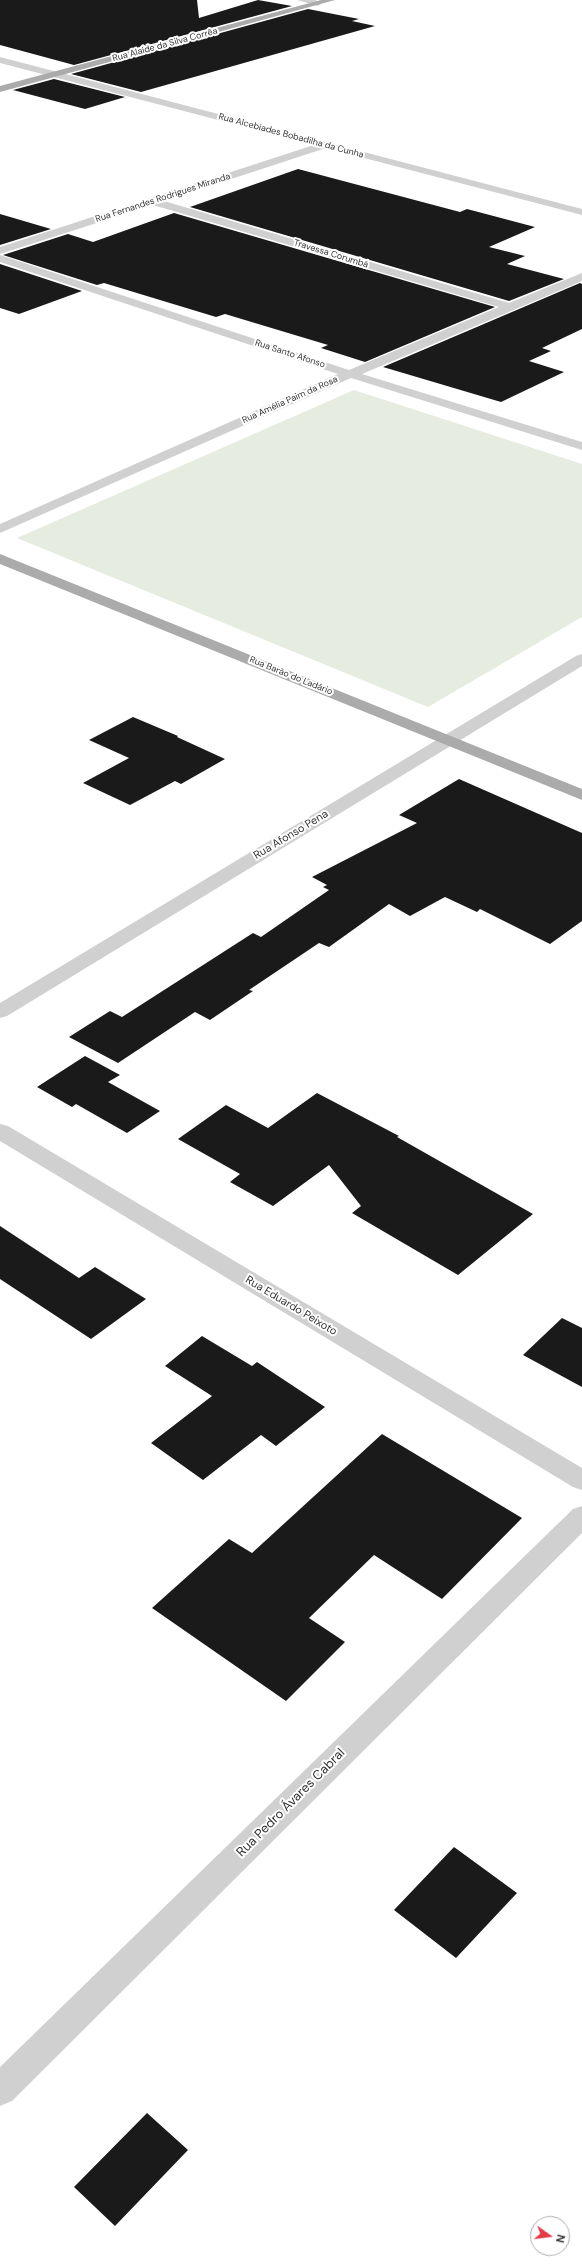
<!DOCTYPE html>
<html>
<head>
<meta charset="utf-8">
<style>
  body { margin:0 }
  #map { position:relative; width:582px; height:2268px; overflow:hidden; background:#fff; font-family:"DM Sans",sans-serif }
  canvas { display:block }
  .north { position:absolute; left:530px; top:2216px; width:40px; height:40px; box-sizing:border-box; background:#fff; border:1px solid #adadad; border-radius:50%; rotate:104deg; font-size:11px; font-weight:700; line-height:16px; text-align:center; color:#333 }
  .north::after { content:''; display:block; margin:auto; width:14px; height:18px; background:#e63946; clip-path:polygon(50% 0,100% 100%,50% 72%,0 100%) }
</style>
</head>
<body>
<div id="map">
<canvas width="582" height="2268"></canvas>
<div class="north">N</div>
</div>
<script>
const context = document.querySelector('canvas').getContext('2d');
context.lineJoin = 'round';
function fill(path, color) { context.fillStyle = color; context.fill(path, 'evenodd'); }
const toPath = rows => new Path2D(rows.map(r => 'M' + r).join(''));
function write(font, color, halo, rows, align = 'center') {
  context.font = font + ' "DM Sans",sans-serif'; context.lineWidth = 4; context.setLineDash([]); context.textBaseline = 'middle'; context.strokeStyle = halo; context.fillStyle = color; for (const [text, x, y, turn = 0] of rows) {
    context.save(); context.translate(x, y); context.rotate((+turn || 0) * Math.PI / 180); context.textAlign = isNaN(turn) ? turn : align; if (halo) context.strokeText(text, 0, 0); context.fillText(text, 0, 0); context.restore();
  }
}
fill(toPath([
  [354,390,582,464,582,617,428,707,17,538]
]), '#e6ecdf');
fill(toPath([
  [0,0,197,0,199,18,258,0,292,6,74,65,0,45],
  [308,9,359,19,352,21,375,26,141,92,71,74],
  [54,79,125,97,85,109,13,90],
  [298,169,460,212,467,209,535,227,489,247,525,256,507,264,564,279,509,301,190,207],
  [174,213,495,307,365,362,321,348,328,345,225,314,216,317,104,283,97,285,3,255,68,234,93,242],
  [0,214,51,229,0,245],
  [0,264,82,291,19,314,0,308],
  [580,283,582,284,582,329,542,348,551,351,529,361,564,372,501,402,383,367],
  [133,717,178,736,177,737,225,759,181,784,175,781,130,805,83,783,129,758,89,740],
  [459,779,582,833,582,921,550,944,480,909,477,912,445,897,410,916,389,904,329,947,319,943,249,990,253,991,210,1020,195,1012,118,1063,69,1037,110,1011,122,1017,253,933,261,937,329,890,323,887,327,885,312,877,417,823,399,815],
  [85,1056,120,1075,108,1082,160,1111,127,1133,76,1104,72,1107,37,1087],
  [317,1093,399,1136,397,1137,533,1214,458,1275,352,1213,361,1206,329,1165,273,1206,230,1182,240,1174,178,1139,226,1105,268,1128],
  [0,1226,79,1278,95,1267,146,1299,91,1339,0,1279],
  [562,1318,582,1328,582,1387,523,1355],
  [202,1336,252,1366,257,1362,325,1407,276,1446,261,1435,203,1480,151,1443,212,1396,165,1366],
  [382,1434,522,1518,442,1599,374,1555,309,1618,345,1642,286,1701,152,1608,229,1539,252,1553],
  [454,1847,517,1893,456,1958,394,1910],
  [147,2113,188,2150,115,2226,74,2187]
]), '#1a1a1a');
fill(toPath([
  [297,0,315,0,322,3,318,6,297,0],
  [0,57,582,209,582,215,326,148,164,201,509,303,582,273,582,281,362,374,582,442,582,450,351,378,0,533,0,524,338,374,0,262,0,255,349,370,499,307,153,205,0,254,0,247,314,145,0,63,0,57],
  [582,654,582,666,7,1016,0,1018,0,1003,576,656,582,654],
  [0,1124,8,1126,582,1468,582,1490,573,1487,0,1141,0,1124],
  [582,1506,582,1533,12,2101,0,2106,0,2067,573,1509,582,1506]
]), '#d0d0d0');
fill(toPath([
  [321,0,335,0,0,92,0,86,321,0],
  [0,554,582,789,582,800,0,564,0,554]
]), '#ababab');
write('9px', '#333', '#fff', [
  ["Rua Alaíde da Silva Corrêa",165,45,-15],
  ["Rua Alcebiades Bobadilha da Cunha",291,136,15],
  ["Rua Fernandes Rodrigues Miranda",163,198,-18],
  ["Travessa Corumbá",331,254,17],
  ["Rua Santo Afonso",290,354,18],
  ["Rua Amélia Paim da Rosa",290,400,-24],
  ["Rua Barão do Ladário",291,676,22]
]);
write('11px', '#333', '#fff', [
  ["Rua Afonso Pena",291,835,-31],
  ["Rua Eduardo Peixoto",291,1306,31]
]);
write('13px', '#333', '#fff', [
  ["Rua Pedro Ávares Cabral",291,1803,-45]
]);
</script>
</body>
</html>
